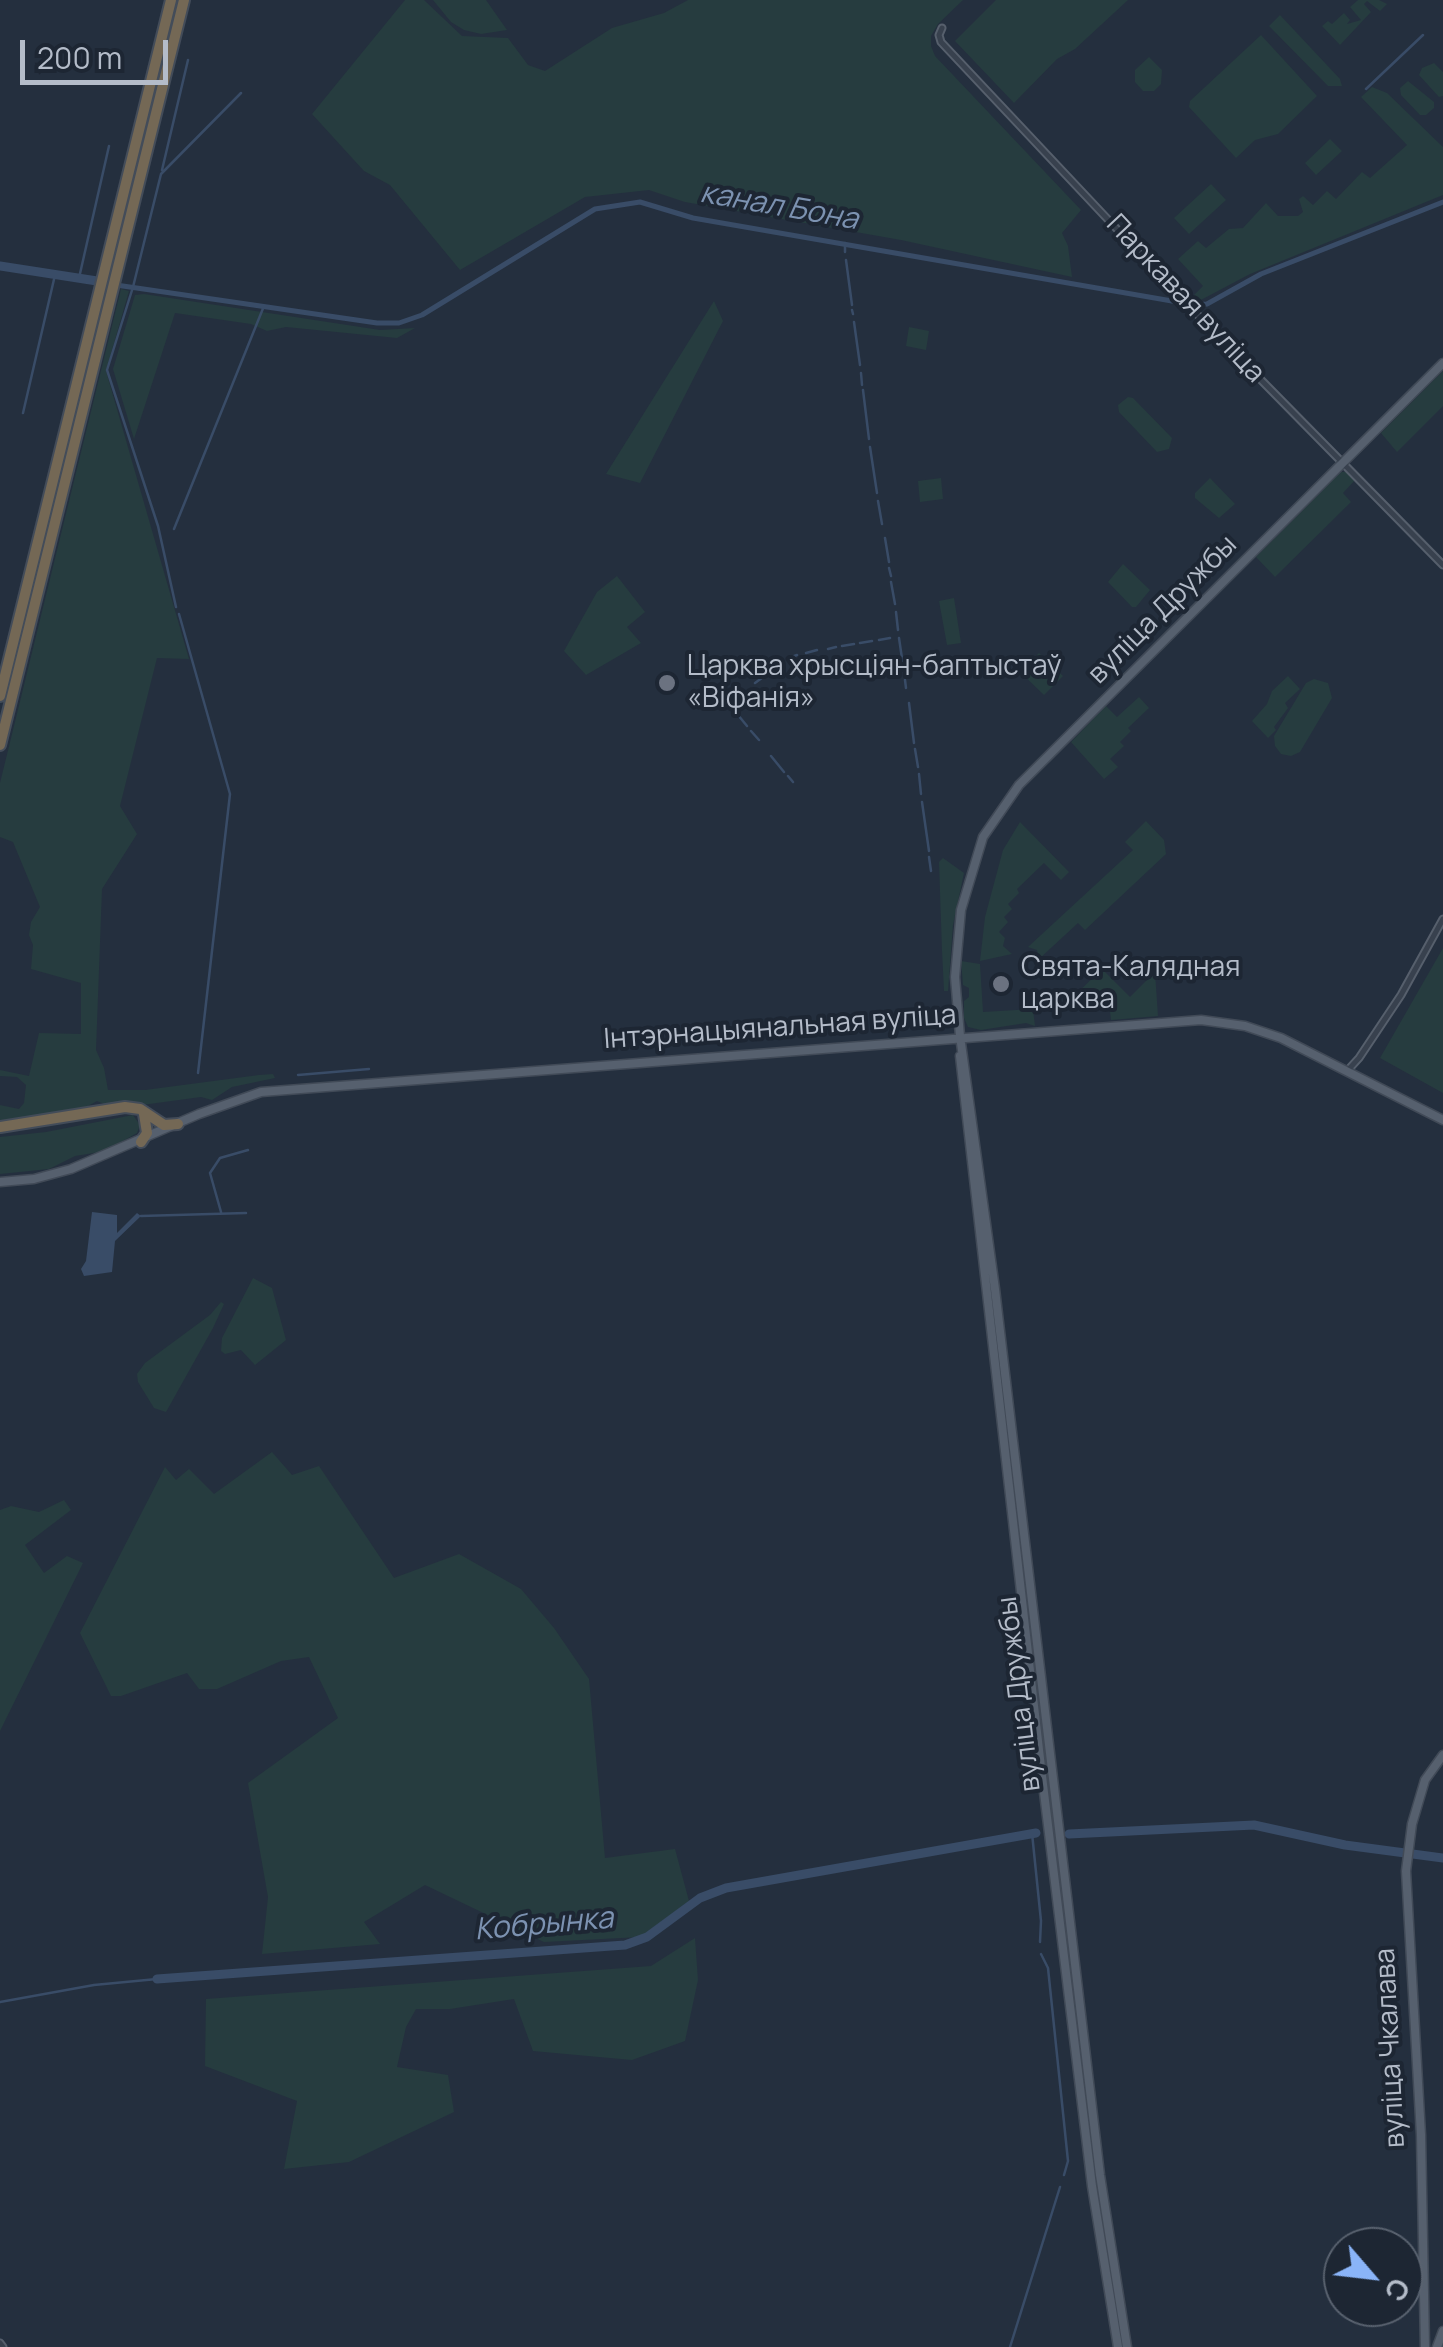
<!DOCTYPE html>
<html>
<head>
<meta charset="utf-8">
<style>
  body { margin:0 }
  #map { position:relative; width:1443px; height:2347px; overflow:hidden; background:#242f3e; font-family:Manrope,sans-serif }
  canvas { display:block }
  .north { position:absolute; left:1323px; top:2227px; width:100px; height:100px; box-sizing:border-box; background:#1d2633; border:2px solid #59626f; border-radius:50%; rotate:118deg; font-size:28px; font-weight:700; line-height:40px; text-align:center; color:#b4bcc9 }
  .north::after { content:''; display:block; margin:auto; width:35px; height:45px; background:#8ab4f8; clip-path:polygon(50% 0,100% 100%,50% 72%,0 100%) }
  .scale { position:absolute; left:20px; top:40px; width:148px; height:45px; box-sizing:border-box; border:5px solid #b4bcc9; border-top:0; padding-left:12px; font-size:30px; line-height:35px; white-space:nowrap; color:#b4bcc9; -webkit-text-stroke:8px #1d2633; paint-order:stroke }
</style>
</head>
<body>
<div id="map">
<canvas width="1443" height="2347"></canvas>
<div class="north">С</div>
<div class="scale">200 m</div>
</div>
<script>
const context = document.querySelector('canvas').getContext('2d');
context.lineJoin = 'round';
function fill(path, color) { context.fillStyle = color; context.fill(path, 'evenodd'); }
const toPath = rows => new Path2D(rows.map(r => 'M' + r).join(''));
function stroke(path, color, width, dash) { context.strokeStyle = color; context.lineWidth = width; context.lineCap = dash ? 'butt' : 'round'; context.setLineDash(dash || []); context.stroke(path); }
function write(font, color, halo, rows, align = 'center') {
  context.font = font + ' Manrope,sans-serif'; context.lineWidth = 8; context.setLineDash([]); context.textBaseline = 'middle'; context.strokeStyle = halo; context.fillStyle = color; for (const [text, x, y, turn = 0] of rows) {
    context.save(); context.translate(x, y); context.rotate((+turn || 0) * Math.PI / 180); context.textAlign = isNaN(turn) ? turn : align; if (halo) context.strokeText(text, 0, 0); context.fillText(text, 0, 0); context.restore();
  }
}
fill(toPath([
  [405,0,424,0,462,36,508,38,528,65,545,71,612,28,664,13,688,0,963,0,938,24,931,36,931,46,935,56,1081,210,1062,233,1068,246,1072,277,901,240,685,202,649,190,585,197,460,270,390,185,364,171,312,114],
  [433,0,486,0,507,30,481,34,464,30,451,22],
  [996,0,1128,0,1075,49,1057,59,1014,103,955,41],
  [1358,0,1379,0,1387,4,1380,11,1367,1,1364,4,1371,12,1340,45,1322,26,1328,21,1332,24,1344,13,1350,20,1347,24,1361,20,1350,7],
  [1280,15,1340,79,1342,86,1328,86,1269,26],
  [1261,35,1317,96,1278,134,1255,140,1236,158,1189,107,1190,101],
  [1149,57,1162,70,1161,84,1154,91,1143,91,1135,82,1135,70],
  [1434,63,1443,72,1443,96,1439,97,1419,75,1422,68],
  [1408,81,1434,102,1434,108,1426,115,1420,115,1401,95,1400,88],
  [1372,87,1387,93,1443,147,1443,195,1250,274,1199,301,1194,295,1203,286,1178,259,1198,241,1206,248,1229,229,1243,228,1266,203,1278,216,1298,216,1303,212,1299,199,1303,196,1313,205,1327,191,1336,199,1362,172,1370,178,1407,145,1361,97],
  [1330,139,1342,151,1316,175,1305,163],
  [1211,184,1226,200,1189,234,1174,218],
  [121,289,129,291,106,371,189,659,157,658,120,806,137,834,102,889,96,1050,104,1068,108,1090,145,1090,259,1075,273,1074,275,1078,232,1087,212,1100,201,1097,142,1105,106,1105,97,1101,79,1111,0,1123,0,1105,19,1109,24,1103,26,1085,17,1077,0,1076,0,1070,29,1076,39,1033,81,1034,81,983,31,969,33,945,29,935,31,922,40,907,13,842,0,837,0,783],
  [144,294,380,330,415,328,397,338,286,327,267,331,251,324,175,313,134,439,113,369,135,295],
  [714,301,723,321,640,483,606,474],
  [909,327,929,331,926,350,906,346],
  [1443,371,1443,406,1397,452,1381,433],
  [1128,397,1133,398,1172,438,1169,449,1157,452,1119,412,1118,405],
  [1341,472,1349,472,1356,479,1343,493,1351,502,1275,577,1256,557],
  [941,478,943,499,920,502,918,481],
  [1210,478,1235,504,1219,518,1195,498,1195,493],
  [1123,564,1150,590,1136,607,1132,607,1108,582],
  [617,576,645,612,627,627,641,643,586,675,564,651,597,592],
  [954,598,961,643,947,645,939,601],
  [1039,653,1063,676,1044,695,1020,672],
  [1288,676,1300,689,1285,703,1288,708,1274,727,1276,730,1268,738,1252,721,1267,704,1272,691],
  [1314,679,1328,683,1332,698,1300,752,1291,756,1281,754,1275,746,1274,736,1306,683],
  [1139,697,1149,708,1128,728,1131,731,1120,742,1124,746,1110,759,1118,767,1104,779,1071,742,1106,706,1117,717],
  [1146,821,1164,840,1166,854,1085,930,1078,923,1039,959,1037,950,1028,947,1133,850,1125,842],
  [1020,822,1069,872,1061,880,1044,863,1017,889,1019,893,1008,904,1012,909,1004,917,1008,922,999,932,1005,938,1003,946,1012,954,980,961,985,917,1003,850],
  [943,858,964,873,953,925,948,991,944,991,942,951,939,862],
  [1443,948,1443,1093,1380,1058],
  [961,961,980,964,983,1012,1033,1009,1035,1026,1026,1023,981,1030,968,1027,964,1018,964,1001,969,997,969,988,963,985],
  [1102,969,1130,997,1155,972,1158,1016,1111,1020,1109,1004,1084,1005,1074,996],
  [133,1115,140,1125,137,1133,116,1145,100,1152,75,1156,49,1169,0,1174,0,1137,46,1132],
  [253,1278,272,1288,286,1340,255,1365,241,1350,225,1354,221,1351,222,1338],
  [221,1302,224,1304,213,1328,166,1412,154,1408,138,1382,137,1374,145,1363,210,1315],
  [272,1452,292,1475,319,1466,394,1578,459,1554,521,1589,554,1628,589,1679,605,1858,675,1849,689,1901,641,1937,544,1942,425,1885,364,1922,380,1944,262,1954,268,1897,248,1783,338,1718,309,1657,281,1661,217,1689,199,1689,187,1673,121,1696,111,1696,80,1633,165,1467,176,1480,189,1469,214,1494],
  [64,1500,71,1510,25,1545,44,1573,67,1556,83,1563,0,1731,0,1510,11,1506,39,1512],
  [695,1938,698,1980,685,2041,632,2060,533,2051,514,1999,450,2009,416,2009,406,2027,397,2067,448,2075,454,2112,349,2162,284,2169,297,2101,205,2066,206,1999,651,1966]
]), '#263c3f');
fill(toPath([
  [92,1212,117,1215,117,1233,137,1213,141,1216,115,1241,112,1272,84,1276,81,1269,86,1261]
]), '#394c67');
stroke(toPath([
  [1366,89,1423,35],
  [162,170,188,60],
  [845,252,845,243],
  [846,260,852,305],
  [79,278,109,146],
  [852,310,853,314],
  [854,322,860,365],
  [861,373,862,385],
  [863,390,869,439],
  [23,413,55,275],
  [870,447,877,493],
  [878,501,882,524],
  [174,529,264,306],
  [885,538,889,562],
  [889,568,891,576],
  [891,582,895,604],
  [176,607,158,526,107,370,133,287,161,174,241,93],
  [896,612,898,630],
  [179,614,230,794,198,1073],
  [899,638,904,672],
  [879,640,890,638],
  [860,643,872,641],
  [842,646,854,644],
  [828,649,836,647],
  [806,653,817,650],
  [789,658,797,655],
  [778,666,784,662],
  [905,680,906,688],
  [755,683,770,672],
  [739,694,729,704,747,726],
  [909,703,914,743],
  [751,731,759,740],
  [915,749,918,767],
  [771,756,784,772],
  [919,774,921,794],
  [788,776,793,782],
  [922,802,929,851],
  [929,857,931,871],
  [298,1075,369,1069],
  [221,1212,210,1173,220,1158,248,1150],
  [141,1216,246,1213],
  [1032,1833,1041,1921,1040,1942],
  [1041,1954,1048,1968,1068,2161,1064,2175],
  [0,2002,94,1985,157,1979],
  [1010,2347,1060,2187]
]), '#394c67', 2.5);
stroke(toPath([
  [116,285,377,323,399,323,422,315,595,209,640,202,693,218,1195,305,1207,304,1261,274,1443,202]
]), '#394c67', 5);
stroke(toPath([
  [0,266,97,281],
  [1069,1834,1254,1825,1345,1845,1443,1858],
  [157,1979,625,1945,647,1937,700,1898,726,1888,1036,1833]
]), '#394c67', 9);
const minor = toPath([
  [942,28,939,35,941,42,1210,328,1443,565],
  [1348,1070,1359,1058,1401,995,1443,919],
  [0,2343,3,2347]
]);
const major = toPath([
  [960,1056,1042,1776,1092,2186,1118,2347],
  [0,1182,34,1179,71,1169,199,1114,261,1092,1201,1020,1245,1026,1281,1038,1443,1120],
  [1127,2347,1100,2175,995,1289,960,1036,955,977,961,910,983,837,1019,785,1443,363],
  [1425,2347,1421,2135,1406,1871,1412,1824,1425,1780,1443,1755],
  [1437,2347,1443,2331]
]);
const highway = toPath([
  [0,696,171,0],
  [0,745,184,0],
  [0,1127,125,1107,140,1109,164,1125,178,1124],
  [141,1142,147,1133,144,1114]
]);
stroke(minor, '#565f6c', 9);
stroke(major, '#414a57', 11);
stroke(highway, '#434c59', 14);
stroke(minor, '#38414e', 5);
stroke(major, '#56606e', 8);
stroke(highway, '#746855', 10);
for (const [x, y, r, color] of [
  [667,683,10,"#6b7280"],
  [1001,984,10,"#6b7280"]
]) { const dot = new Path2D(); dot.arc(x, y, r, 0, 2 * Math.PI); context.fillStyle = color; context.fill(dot); stroke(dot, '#1d2633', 4); }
write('28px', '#b4bcc9', '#1d2633', [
  ["Паркавая вуліца",1185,299,47],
  ["вуліца Дружбы",1163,610,-45],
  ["Інтэрнацыянальная вуліца",780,1028,-4],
  ["вуліца Дружбы",1020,1694,-97],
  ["вуліца Чкалава",1391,2048,-93]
]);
write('28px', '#b4bcc9', '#1d2633', [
  ["Царква хрысціян-баптыстаў",687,667],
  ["«Віфанія»",687,699],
  ["Свята-Калядная",1021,968],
  ["царква",1021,1000]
], 'left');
write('italic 30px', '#7c92b1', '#1d2633', [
  ["канал Бона",779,207,10],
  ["Кобрынка",544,1925,-5]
]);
</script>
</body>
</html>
